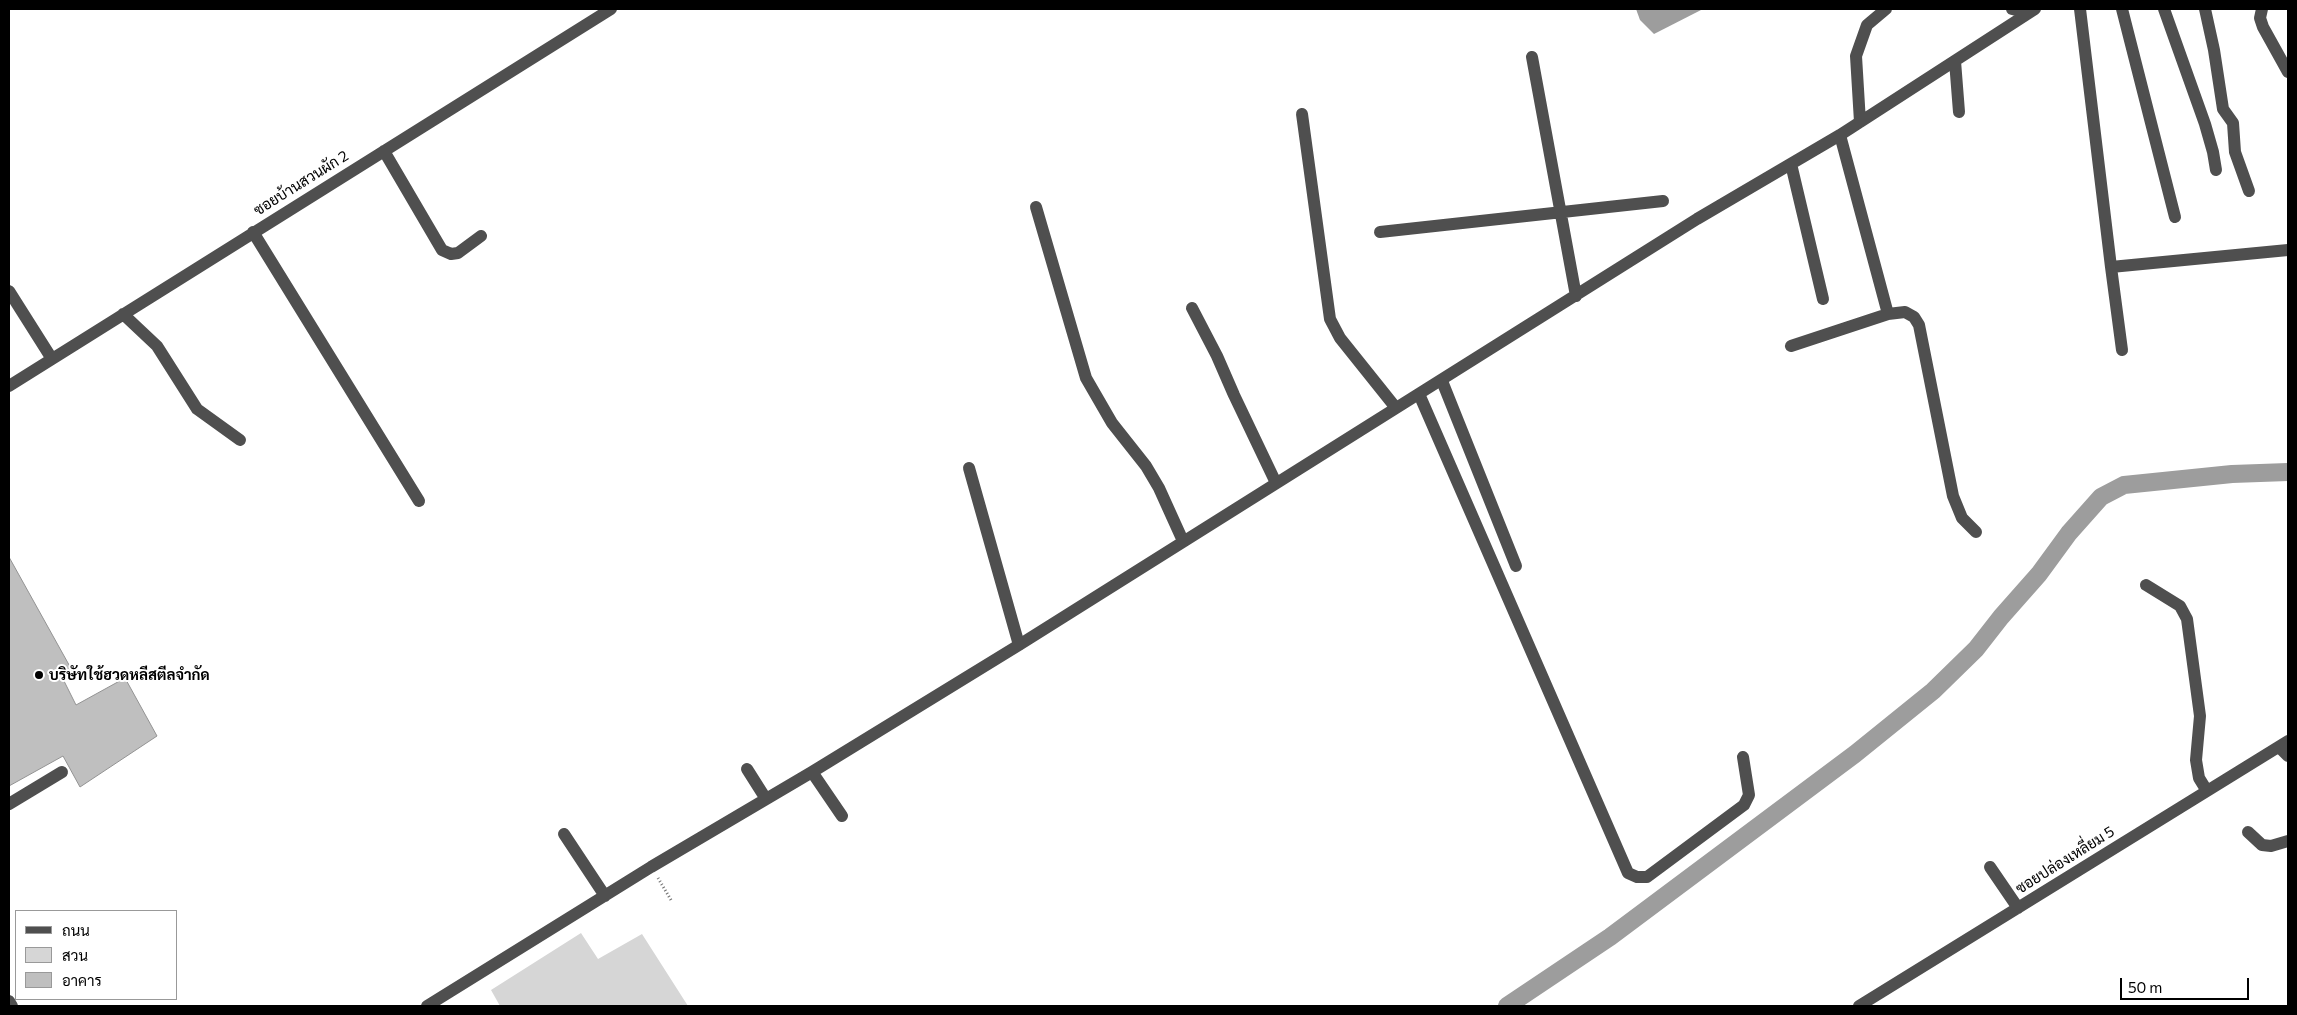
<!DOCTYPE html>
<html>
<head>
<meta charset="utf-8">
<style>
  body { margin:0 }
  #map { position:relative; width:2297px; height:1015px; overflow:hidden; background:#fff; font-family:Commissioner,Sarabun,sans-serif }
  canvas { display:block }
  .frame { position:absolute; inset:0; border:10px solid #000; pointer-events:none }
  .legend { position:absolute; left:15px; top:910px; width:162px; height:90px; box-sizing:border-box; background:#fff; border:1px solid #999; margin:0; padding:6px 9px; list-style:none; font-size:15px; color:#000 }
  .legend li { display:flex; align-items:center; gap:10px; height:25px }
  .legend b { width:25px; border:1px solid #999 }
  .scale { position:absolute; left:2120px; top:978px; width:129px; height:22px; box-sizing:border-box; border:2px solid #000; border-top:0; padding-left:6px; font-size:15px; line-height:18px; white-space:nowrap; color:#000; -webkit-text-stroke:4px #fff; paint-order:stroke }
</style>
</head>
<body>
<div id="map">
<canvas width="2297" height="1015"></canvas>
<div class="frame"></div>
<ul class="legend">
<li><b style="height:6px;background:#4f4f4f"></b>ถนน</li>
<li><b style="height:14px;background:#d6d6d6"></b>สวน</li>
<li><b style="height:14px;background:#bfbfbf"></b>อาคาร</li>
</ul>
<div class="scale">50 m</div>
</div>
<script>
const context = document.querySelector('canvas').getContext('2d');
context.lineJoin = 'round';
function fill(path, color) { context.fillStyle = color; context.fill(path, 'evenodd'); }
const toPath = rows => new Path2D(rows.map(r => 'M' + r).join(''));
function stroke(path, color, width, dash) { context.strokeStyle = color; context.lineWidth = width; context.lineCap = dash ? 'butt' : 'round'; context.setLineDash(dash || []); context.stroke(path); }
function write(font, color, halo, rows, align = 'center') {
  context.font = font + ' Commissioner,Sarabun,sans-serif'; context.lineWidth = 4; context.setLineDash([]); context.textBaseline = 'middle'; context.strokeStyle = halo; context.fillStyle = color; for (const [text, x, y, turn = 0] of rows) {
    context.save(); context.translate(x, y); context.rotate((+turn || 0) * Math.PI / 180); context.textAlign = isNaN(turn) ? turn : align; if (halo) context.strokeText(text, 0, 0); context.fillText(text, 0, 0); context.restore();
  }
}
fill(toPath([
  [581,933,598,959,642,934,688,1006,500,1006,491,990]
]), '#d6d6d6');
fill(toPath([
  [1636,9,1703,9,1654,34,1640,20]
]), '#9d9d9d');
stroke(toPath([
  [1507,1006,1610,937,1855,754,1933,691,1976,649,2001,617,2039,574,2069,533,2101,497,2124,485,2232,474,2288,472]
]), '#9d9d9d', 18);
const building = toPath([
  [9,557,73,672,63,679,76,705,125,678,157,736,80,787,63,756,9,786,9,557]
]);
fill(building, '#bfbfbf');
stroke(building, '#939393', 1);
stroke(toPath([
  [658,878,671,900]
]), '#717171', 3, [1, 2.5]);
stroke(toPath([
  [2012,9,2029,13],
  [2080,9,2111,267,2288,250],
  [2122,9,2175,217],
  [2164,9,2205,124,2213,152,2216,170],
  [2205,9,2214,50,2223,109,2233,123,2235,152,2249,191],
  [2262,9,2260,18,2263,27,2288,72],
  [1532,57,1576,296],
  [1955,61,1959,112],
  [1302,114,1330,319,1340,338,1396,408],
  [1860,122,1856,56,1867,25,1886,9],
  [384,151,442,250,451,254,458,253,481,236],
  [1791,164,1823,299],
  [1036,207,1086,378,1112,423,1146,466,1159,488,1183,541],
  [253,232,419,501],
  [1380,232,1663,201],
  [2111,267,2122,350],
  [9,291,52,359],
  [1192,308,1217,356,1234,395,1276,483],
  [123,314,157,346,197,409,240,440],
  [1888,314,1905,312,1914,317,1919,325,1953,496,1962,518,1976,532],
  [1791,346,1888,314,1840,135],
  [1442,381,1516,566],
  [9,386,611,9],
  [1419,394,1628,873,1637,877,1647,877,1744,805,1749,795,1743,757],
  [969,468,1019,645],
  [2146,585,2180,606,2187,619,2200,716,2196,760,2199,778,2207,791],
  [2279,747,2288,756],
  [747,769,766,799],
  [812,772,842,816],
  [9,804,62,772],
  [2248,832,2262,845,2271,846,2288,841],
  [564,834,605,896],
  [1990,867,2018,908],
  [9,1001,12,1006],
  [427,1006,651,867,812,772,1019,645,1697,219,1840,135,2035,9],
  [1859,1006,2288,741]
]), '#4f4f4f', 12);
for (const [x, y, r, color] of [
  [39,675,5,"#000"]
]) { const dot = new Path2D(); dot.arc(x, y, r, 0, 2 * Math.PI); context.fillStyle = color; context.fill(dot); stroke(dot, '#fff', 2); }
write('15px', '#000', '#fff', [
  ["ซอยบ้านสวนผัก 2",301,183,-32],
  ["ซอยปล่องเหลี่ยม 5",2065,860,-32]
]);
write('bold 15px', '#000', '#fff', [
  ["บริษัทใช้ฮวดหลีสตีลจำกัด",49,675]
], 'left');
</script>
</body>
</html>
